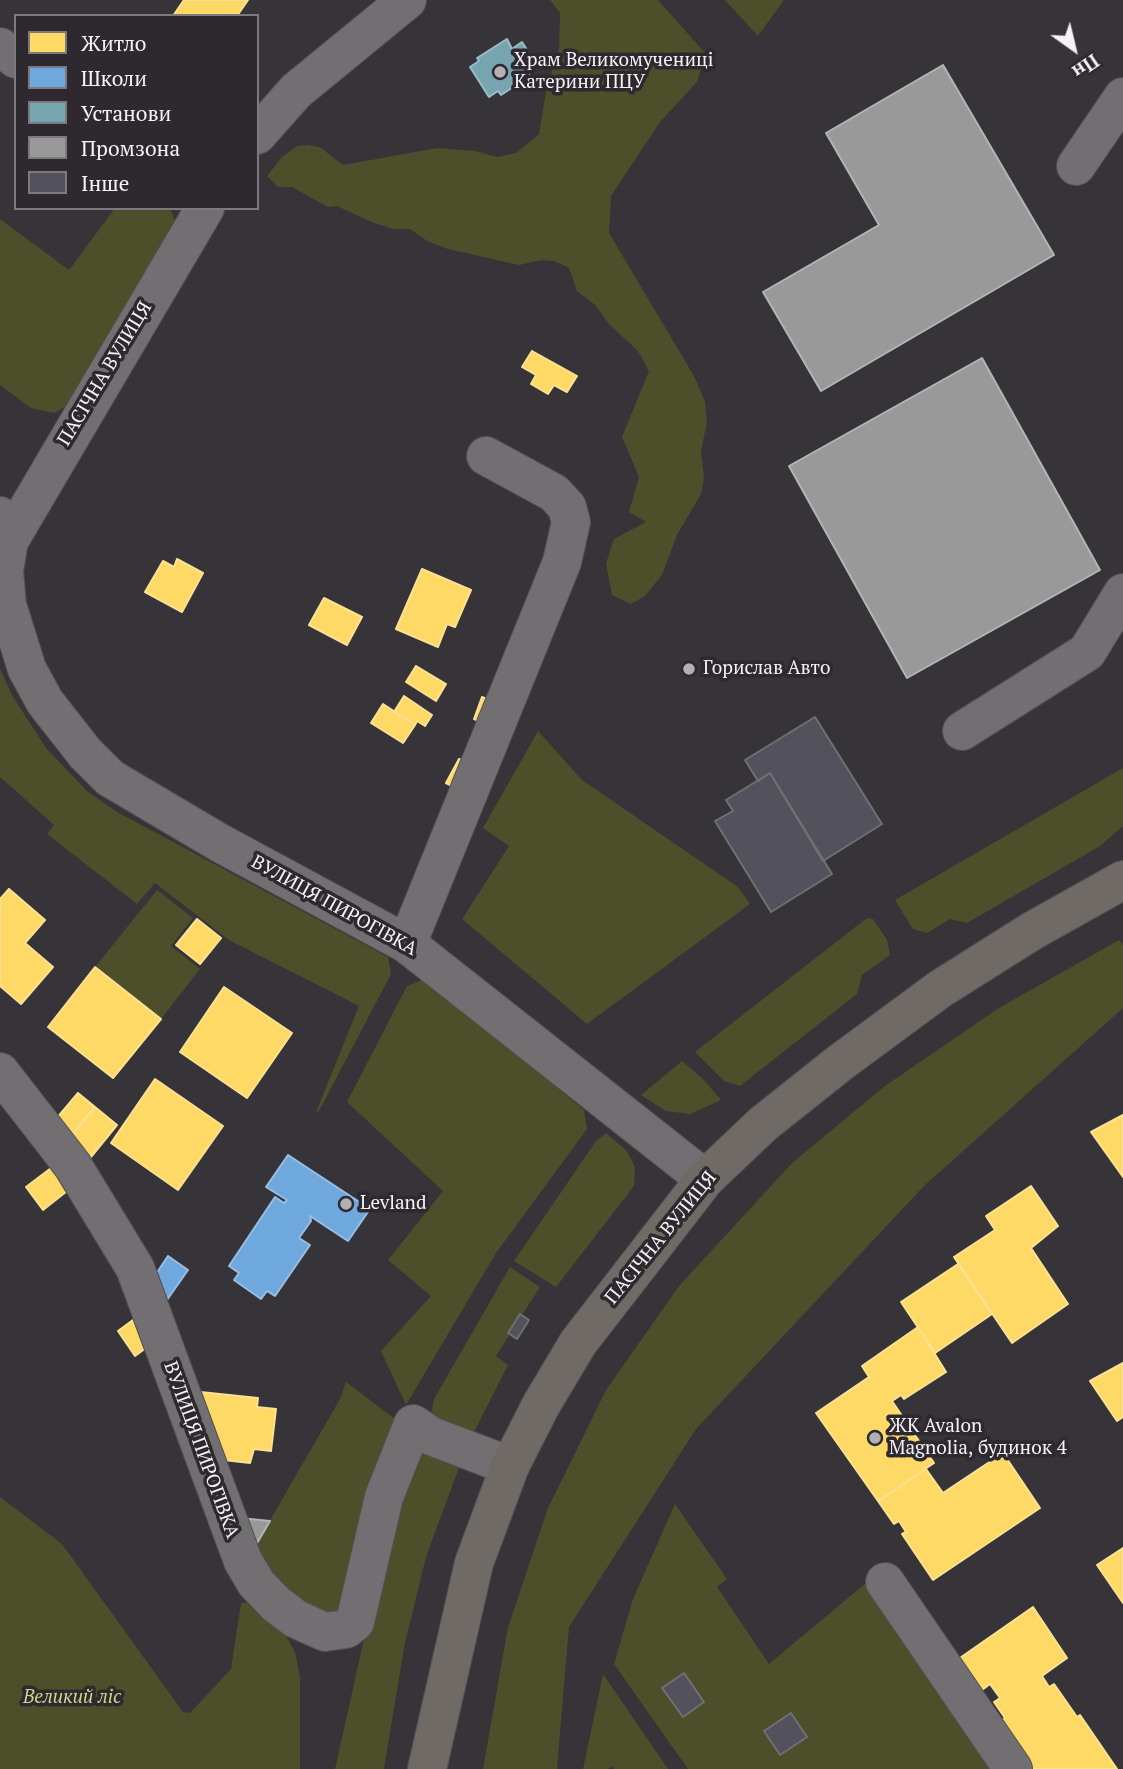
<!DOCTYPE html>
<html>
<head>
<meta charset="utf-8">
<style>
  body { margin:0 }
  #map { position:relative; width:1123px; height:1769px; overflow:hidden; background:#363438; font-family:"PT Serif",serif }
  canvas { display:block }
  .legend { position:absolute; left:14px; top:14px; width:245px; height:196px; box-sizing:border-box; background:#2d292f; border:2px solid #7d7a7f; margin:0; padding:9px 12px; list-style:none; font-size:21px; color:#f6f3f7 }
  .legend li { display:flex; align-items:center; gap:14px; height:35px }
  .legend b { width:35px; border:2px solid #7d7a7f }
  .north { position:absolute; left:1039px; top:14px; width:70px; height:70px; -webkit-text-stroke:5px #2d292f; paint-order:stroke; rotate:146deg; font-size:19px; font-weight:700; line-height:28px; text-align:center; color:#f6f3f7 }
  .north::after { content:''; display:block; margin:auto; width:24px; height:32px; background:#f6f3f7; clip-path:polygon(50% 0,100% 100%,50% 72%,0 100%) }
</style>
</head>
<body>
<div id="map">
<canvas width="1123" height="1769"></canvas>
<ul class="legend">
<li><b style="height:19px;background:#ffd966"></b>Житло</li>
<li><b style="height:19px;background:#6fa8dc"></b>Школи</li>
<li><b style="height:19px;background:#76a5af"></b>Установи</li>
<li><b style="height:19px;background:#999"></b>Промзона</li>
<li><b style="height:19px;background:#53515b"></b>Інше</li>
</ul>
<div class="north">Пн</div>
</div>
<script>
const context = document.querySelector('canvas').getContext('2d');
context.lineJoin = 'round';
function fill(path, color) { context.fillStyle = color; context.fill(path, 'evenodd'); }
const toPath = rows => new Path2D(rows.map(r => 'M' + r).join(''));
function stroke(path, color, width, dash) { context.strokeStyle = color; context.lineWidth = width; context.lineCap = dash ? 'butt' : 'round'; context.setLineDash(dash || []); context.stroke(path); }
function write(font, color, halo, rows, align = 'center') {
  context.font = font + ' "PT Serif",serif'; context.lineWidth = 7; context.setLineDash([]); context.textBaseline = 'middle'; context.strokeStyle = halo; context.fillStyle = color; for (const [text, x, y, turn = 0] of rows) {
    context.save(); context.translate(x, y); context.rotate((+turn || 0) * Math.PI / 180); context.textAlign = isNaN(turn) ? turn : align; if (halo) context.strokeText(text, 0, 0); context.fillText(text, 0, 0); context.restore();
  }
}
fill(toPath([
  [550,0,658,0,706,54,697,82,660,122,611,196,609,233,694,376,705,402,707,422,701,451,704,478,701,494,677,535,662,575,645,596,631,604,612,595,606,563,614,539,646,522,629,512,639,477,622,437,649,371,638,351,609,324,595,305,577,291,569,268,554,261,542,260,519,265,448,249,427,241,410,229,393,229,374,223,337,206,328,207,292,187,278,187,267,176,282,157,297,146,308,145,320,147,343,165,437,148,475,151,497,157,516,153,539,134,546,91,559,48,560,13],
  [725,0,784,0,758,36],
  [115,208,170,208,177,226,68,405,54,413,31,408,0,385,0,219,69,270],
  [0,669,12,695,46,748,87,791,117,812,388,957,391,974,319,1111,316,1112,359,1006,229,940,155,883,137,904,47,834,54,825,0,777],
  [538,731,582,780,738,887,750,904,587,1024,462,919,509,846,483,828],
  [1123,768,1123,826,1100,846,967,923,950,919,927,933,913,929,895,900],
  [157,890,193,918,171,946,200,969,161,1019,95,967],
  [867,918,873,919,887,940,890,955,862,975,857,994,740,1086,724,1081,695,1052],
  [1119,940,1123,945,1123,1008,924,1186,696,1429,569,1627,557,1769,483,1769,508,1627,548,1508,606,1390,679,1286,793,1162,885,1086,999,1008],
  [425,979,584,1110,587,1129,496,1253,406,1405,381,1351,431,1296,388,1260,443,1191,347,1102,407,986],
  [682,1061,703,1079,721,1100,690,1114,666,1111,641,1095],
  [606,1133,627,1151,635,1167,634,1186,556,1287,514,1261,596,1141],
  [510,1267,540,1287,496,1356,508,1365,469,1442,431,1414,434,1399],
  [346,1382,407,1428,350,1611,333,1622,246,1562,340,1399],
  [419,1451,461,1462,426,1557,405,1643,384,1769,335,1769,384,1549],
  [0,1497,62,1544,183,1712,190,1713,231,1669,241,1603,256,1602,278,1622,295,1652,300,1677,300,1769,0,1769],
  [675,1504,727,1579,717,1587,769,1664,872,1578,1004,1769,688,1769,614,1664,633,1599],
  [603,1674,668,1769,614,1769,612,1766,608,1769,583,1769]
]), '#4d4e2a');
const homes = toPath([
  [184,0,248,0,237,16,173,16,184,0],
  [532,351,577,376,567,392,554,385,548,394,531,384,536,375,522,367,532,351],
  [177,559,203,573,182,612,145,592,163,561,174,567,177,559],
  [422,569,471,590,455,627,447,624,438,647,396,629,422,569],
  [324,598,362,617,347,645,309,625,324,598],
  [416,666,446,684,436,701,406,682,416,666],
  [404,696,432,715,425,726,417,721,415,725,394,712,404,696],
  [482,697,496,703,488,725,474,719,482,697],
  [383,704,415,725,403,743,371,723,383,704],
  [459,759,473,766,460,790,446,783,459,759],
  [9,889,45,920,25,943,53,967,21,1004,0,986,0,899,9,889],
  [197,919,221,938,200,964,176,945,197,919],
  [95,967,161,1019,113,1078,48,1027,95,967],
  [224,987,292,1033,247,1098,180,1052,224,987],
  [155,1079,223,1126,178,1190,111,1143,155,1079],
  [78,1093,95,1107,69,1139,51,1125,78,1093],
  [95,1107,117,1125,91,1157,69,1139,95,1107],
  [1123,1115,1123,1177,1091,1132,1123,1115],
  [59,1162,76,1184,43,1210,26,1187,59,1162],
  [1031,1186,1058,1226,1031,1248,1068,1304,1012,1343,954,1257,995,1230,986,1216,1031,1186],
  [958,1264,992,1314,935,1353,901,1302,958,1264],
  [137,1317,154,1342,135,1356,118,1331,137,1317],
  [918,1327,946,1372,904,1399,901,1395,892,1401,934,1463,878,1501,816,1413,869,1377,862,1366,918,1327],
  [1123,1363,1123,1417,1117,1421,1090,1381,1123,1363],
  [191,1391,258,1398,257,1407,276,1409,271,1451,254,1449,250,1463,215,1459,191,1391],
  [1003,1453,1040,1508,933,1580,902,1534,906,1532,899,1521,894,1524,878,1501,926,1469,943,1493,1003,1453],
  [1123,1548,1123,1603,1097,1565,1123,1548],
  [1033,1607,1067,1658,1042,1676,1049,1687,1054,1684,1077,1717,1080,1715,1117,1769,1033,1769,1000,1722,1005,1718,994,1702,1000,1698,990,1684,982,1690,957,1660,1033,1607]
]);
fill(homes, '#ffd966');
stroke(homes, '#fce192', 2);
const schools = toPath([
  [288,1155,370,1209,348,1241,310,1216,311,1221,299,1238,310,1245,275,1296,267,1291,261,1299,234,1280,239,1273,229,1266,275,1197,284,1203,287,1200,266,1187,288,1155],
  [168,1256,188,1270,155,1317,150,1283,168,1256]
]);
fill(schools, '#6fa8dc');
stroke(schools, '#98bee4', 2);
const public = toPath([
  [507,39,512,49,522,42,534,61,524,67,530,76,501,95,498,91,489,97,470,67,479,61,477,58,507,39]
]);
fill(public, '#76a5af');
stroke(public, '#9cbcc5', 2);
const industry = toPath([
  [943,65,1054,255,821,391,763,292,879,225,826,133,943,65],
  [982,358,1100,570,907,678,789,466,982,358],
  [229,1517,270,1521,246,1562,229,1517]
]);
fill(industry, '#999');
stroke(industry, '#b5b4b5', 2);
const building = toPath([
  [815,717,882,824,823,861,770,773,758,781,745,760,815,717],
  [770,773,832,874,771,912,715,821,733,811,726,800,770,773],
  [520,1314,529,1320,517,1339,508,1333,520,1314],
  [684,1673,704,1702,683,1717,662,1688,684,1673],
  [791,1713,807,1737,780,1755,764,1731,791,1713]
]);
fill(building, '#53515b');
stroke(building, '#706f73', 2);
const minor = toPath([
  [0,47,16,59],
  [257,135,296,91,407,0],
  [1076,166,1123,97],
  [0,516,9,541,4,571,7,605,27,669,45,702,85,753,110,778,220,843,407,944,705,1179],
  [9,541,205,208],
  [962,731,1087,652,1123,593],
  [407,944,562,562,571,522,567,507,554,493,486,456],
  [0,1072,73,1166,135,1268,243,1561,256,1583,276,1604,296,1619,325,1632,346,1629,355,1622,384,1497,413,1424,431,1436,510,1466],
  [885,1582,1013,1769]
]);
const major = toPath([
  [427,1769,474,1563,510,1466,541,1405,578,1343,705,1179,763,1124,841,1062,940,989,1032,931,1123,880]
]);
stroke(minor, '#525053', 40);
stroke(major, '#525053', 40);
stroke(minor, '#716f71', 38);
stroke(major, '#706a66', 38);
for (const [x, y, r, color] of [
  [500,72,7,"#b3b0b4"],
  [689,669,7,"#b3b0b4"],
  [346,1204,7,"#b3b0b4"],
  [875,1438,7,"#b3b0b4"]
]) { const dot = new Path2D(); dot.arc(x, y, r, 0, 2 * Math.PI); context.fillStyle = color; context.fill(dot); stroke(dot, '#2d292f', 2.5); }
write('19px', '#f6f3f7', '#2d292f', [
  ["Храм Великомучениці",514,61],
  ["Катерини ПЦУ",514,83],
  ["Горислав Авто",703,669],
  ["Levland",360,1204],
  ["ЖК Avalon",889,1427],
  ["Magnolia, будинок 4",889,1449]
], 'left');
write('19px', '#f6f3f7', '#2d292f', [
  ["ПАСІЧНА ВУЛИЦЯ",105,374,-59],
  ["ВУЛИЦЯ ПИРОГІВКА",334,906,29],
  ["ПАСІЧНА ВУЛИЦЯ",661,1238,-51],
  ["ВУЛИЦЯ ПИРОГІВКА",201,1450,70]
]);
write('italic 19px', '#d2d689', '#2d292f', [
  ["Великий ліс",72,1698]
]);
</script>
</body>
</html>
